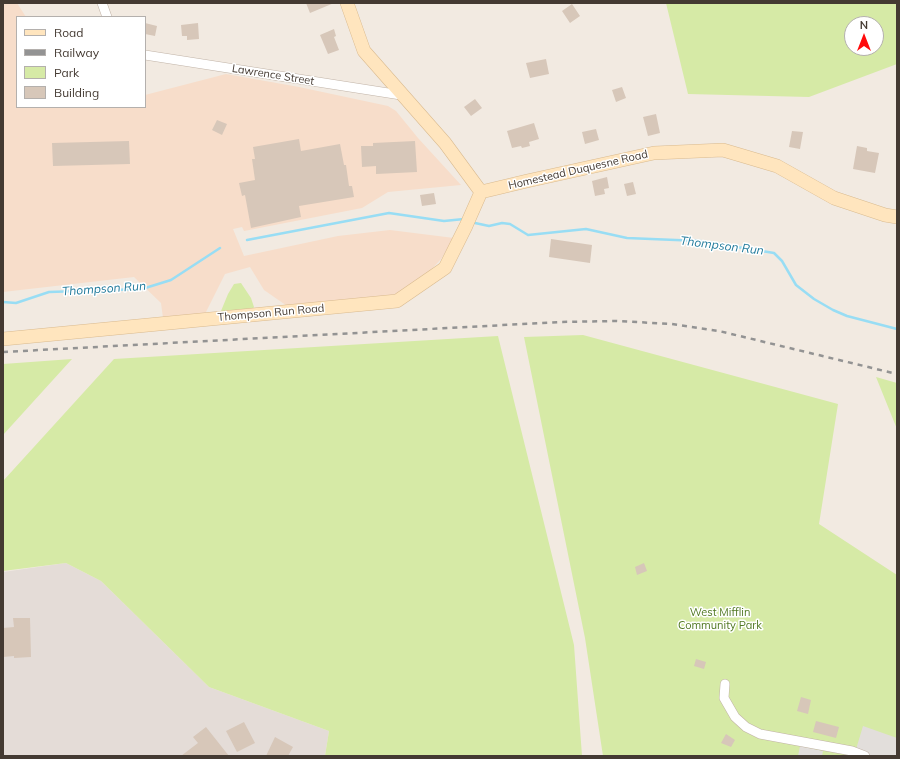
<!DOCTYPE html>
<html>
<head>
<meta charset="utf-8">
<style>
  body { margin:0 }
  #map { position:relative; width:900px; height:759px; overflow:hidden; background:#f2eae1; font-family:Mulish,sans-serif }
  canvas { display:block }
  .frame { position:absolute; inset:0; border:4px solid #443a32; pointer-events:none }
  .legend { position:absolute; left:16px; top:16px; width:130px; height:92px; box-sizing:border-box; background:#fff; border:1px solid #b4b0ad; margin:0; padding:5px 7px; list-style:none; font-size:12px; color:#443a32 }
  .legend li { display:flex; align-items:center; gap:8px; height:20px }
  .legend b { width:20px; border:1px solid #b4b0ad }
  .north { position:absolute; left:844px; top:16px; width:40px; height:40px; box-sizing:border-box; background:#fff; border:1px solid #b4b0ad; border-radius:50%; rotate:0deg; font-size:11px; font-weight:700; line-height:16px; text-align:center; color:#443a32 }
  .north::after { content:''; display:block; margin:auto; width:14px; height:18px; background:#ff0b0c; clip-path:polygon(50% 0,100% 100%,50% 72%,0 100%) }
</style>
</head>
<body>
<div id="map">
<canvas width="900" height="759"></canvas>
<div class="frame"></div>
<ul class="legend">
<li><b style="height:5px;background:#ffe5be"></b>Road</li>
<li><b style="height:5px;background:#939393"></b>Railway</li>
<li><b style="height:11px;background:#d6eaa6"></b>Park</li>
<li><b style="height:11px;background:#d7c7b9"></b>Building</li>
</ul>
<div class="north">N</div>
</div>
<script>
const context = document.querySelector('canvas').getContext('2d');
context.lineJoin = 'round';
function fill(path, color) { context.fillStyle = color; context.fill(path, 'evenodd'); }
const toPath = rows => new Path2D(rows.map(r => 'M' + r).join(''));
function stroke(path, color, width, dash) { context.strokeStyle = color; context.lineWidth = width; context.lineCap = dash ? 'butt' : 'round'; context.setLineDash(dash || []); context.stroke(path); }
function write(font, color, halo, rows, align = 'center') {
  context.font = font + ' Mulish,sans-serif'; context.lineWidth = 3; context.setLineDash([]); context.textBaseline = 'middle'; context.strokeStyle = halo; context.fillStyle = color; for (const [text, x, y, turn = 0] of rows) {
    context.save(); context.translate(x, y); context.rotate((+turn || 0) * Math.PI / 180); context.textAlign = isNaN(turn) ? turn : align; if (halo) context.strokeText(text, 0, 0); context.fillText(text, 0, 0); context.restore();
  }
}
fill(toPath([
  [3,3,17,3,26,17,17,17,17,107,145,107,145,95,226,74,299,87,388,106,396,111,418,138,461,185,388,192,362,208,244,231,242,227,233,229,244,256,338,236,390,230,454,238,441,259,430,271,404,291,384,298,290,308,264,290,250,267,225,274,205,314,163,318,161,303,134,277,3,292]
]), '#f7ddca');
fill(toPath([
  [66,563,101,581,209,687,329,731,325,756,3,756,3,572]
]), '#e4dcd7');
fill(toPath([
  [666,3,897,3,897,64,809,97,688,94],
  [852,24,876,24,876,48,852,48],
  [241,283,251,298,254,307,251,311,225,315,221,311,228,294,234,284],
  [583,335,838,404,819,524,897,575,897,756,603,756,585,638,524,337],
  [498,336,574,645,582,756,325,756,329,731,209,687,101,581,66,563,3,571,3,481,114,359],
  [72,359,3,435,3,364],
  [876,377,897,383,897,429]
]), '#d6eaa6');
fill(toPath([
  [863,726,897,738,897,756,854,756],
  [800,746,823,751,822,756,798,756]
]), '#e2dedb');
stroke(toPath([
  [475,223,489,226,502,223,510,224,528,235,586,229,627,238,700,241,774,253,782,261,796,285,814,299,833,310,847,316,897,329],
  [247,240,389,213,444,221,464,219],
  [3,302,16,303,49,292,142,289,171,280,220,248]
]), '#98ddf4', 2.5);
fill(toPath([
  [306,3,334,3,310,13],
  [572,4,580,16,570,23,562,11],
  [145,23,157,26,155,36,145,34],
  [198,23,199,39,187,40,187,36,182,36,181,25],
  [334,29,336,36,334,37,339,50,328,54,320,35],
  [546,59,549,74,530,78,526,63],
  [622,87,626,98,616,102,612,90],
  [475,99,482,108,471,116,464,107],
  [656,114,660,133,648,136,643,117],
  [217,120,227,124,222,135,212,130],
  [534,123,539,139,529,142,530,146,522,148,521,146,512,148,507,131],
  [596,129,599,140,585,144,582,132],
  [792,131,803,132,800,149,789,147],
  [299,139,301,151,340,144,344,165,346,165,349,186,352,186,354,197,299,206,301,217,251,228,245,195,242,196,239,183,255,180,252,159,255,159,253,147],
  [129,141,130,164,53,166,52,143],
  [415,141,417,172,376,174,376,166,362,167,361,146,373,146,373,143],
  [857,146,867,148,867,151,879,153,875,173,853,169],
  [607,177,609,188,604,189,605,194,595,196,592,181],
  [633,182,636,194,627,196,624,184],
  [434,193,436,204,422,206,420,195],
  [551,239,592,245,590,263,549,257],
  [644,563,647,571,637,575,635,567],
  [13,618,30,618,31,657,14,658,14,656,3,657,3,628,14,627],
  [696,659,706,662,704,669,694,666],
  [801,697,811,700,808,714,797,711],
  [816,721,839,727,836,738,813,732],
  [244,722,255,743,237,752,226,731],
  [206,727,229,756,181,756,198,743,193,737],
  [726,734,735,740,731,747,721,743],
  [275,737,293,747,288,756,266,756]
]), '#d7c7b9');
const street = toPath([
  [102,3,107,17],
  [145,55,401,95],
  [725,684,724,698,735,717,746,727,760,734,852,751,865,756]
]);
const secondary = toPath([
  [347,3,364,51,445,143,481,192],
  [481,192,527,181,654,153,723,150,777,166,834,198,885,215,897,217],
  [3,339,397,301,445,268,466,226,481,192]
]);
stroke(street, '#c1b3a7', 10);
stroke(secondary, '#d9ba8f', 14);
stroke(street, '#fff', 9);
stroke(secondary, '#ffe5be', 13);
stroke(toPath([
  [3,352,560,322,617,321,672,324,719,331,897,374]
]), '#939393', 2.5, [5, 5]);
write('11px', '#443a32', '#fff', [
  ["Lawrence Street",273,75,9],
  ["Homestead Duquesne Road",578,170,-13],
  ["Thompson Run Road",271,313,-5]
]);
write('11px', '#507822', '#fff', [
  ["West Mifflin",720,613],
  ["Community Park",720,626]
]);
write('italic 12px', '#227b9c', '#fff', [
  ["Thompson Run",722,246,7],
  ["Thompson Run",104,289,-4]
]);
</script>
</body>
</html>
